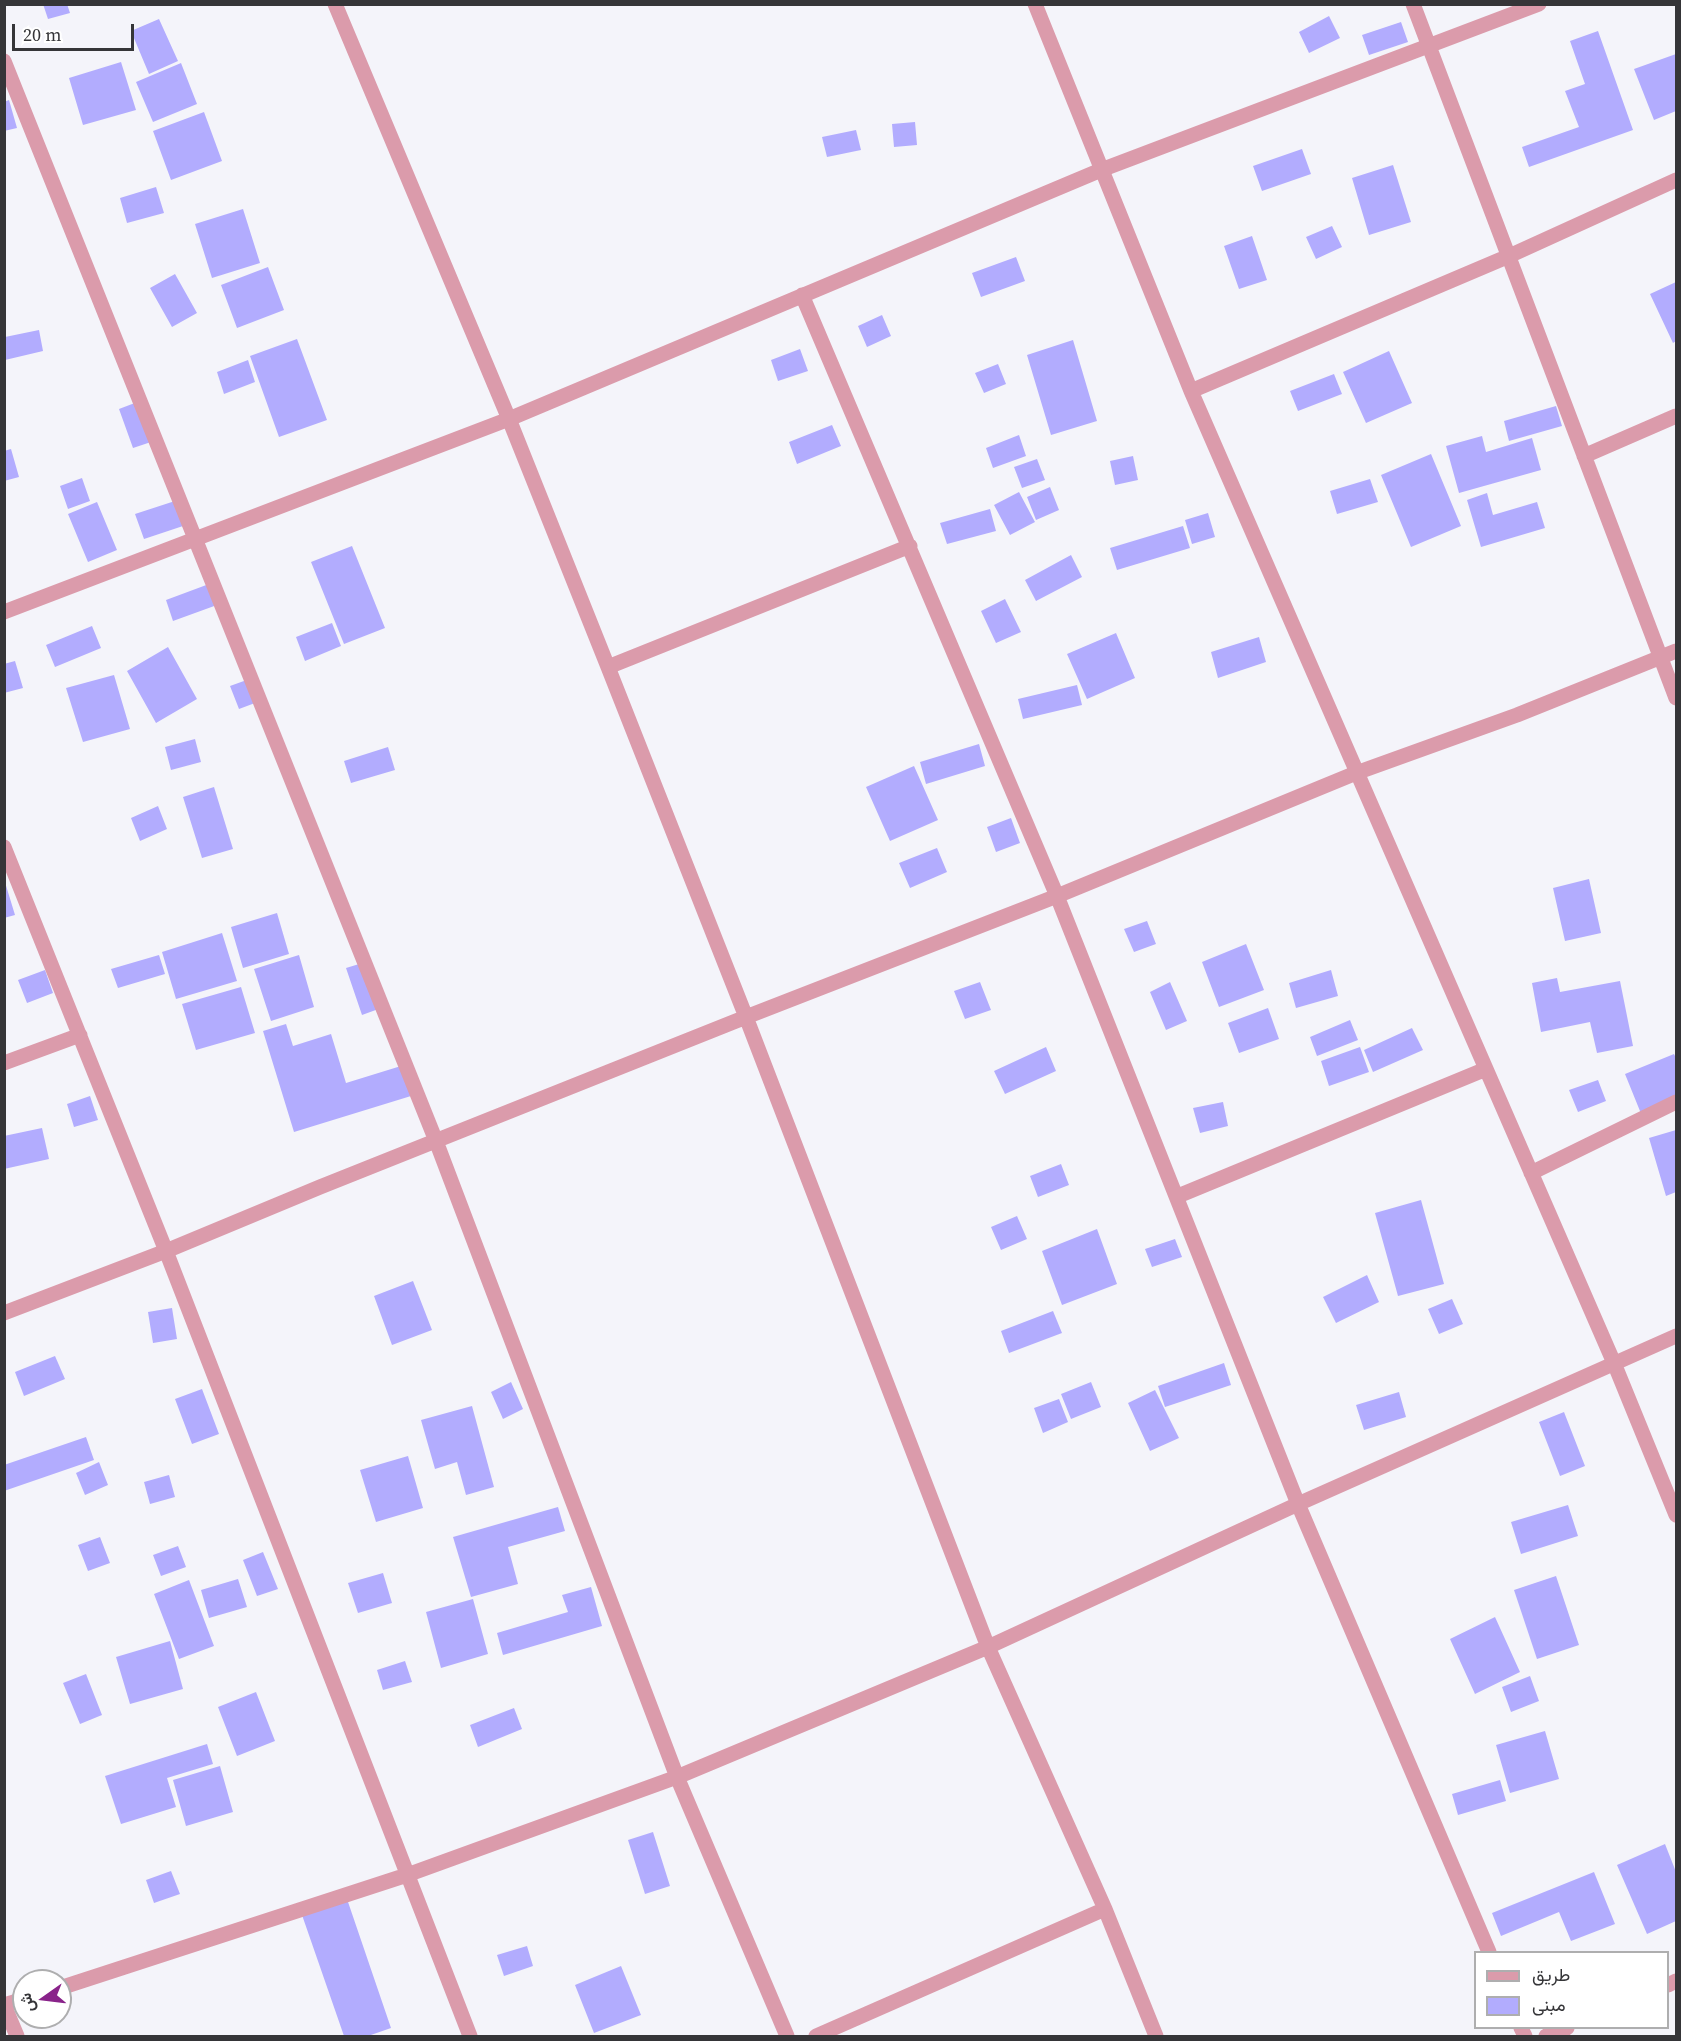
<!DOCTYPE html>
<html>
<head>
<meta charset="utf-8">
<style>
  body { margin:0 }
  #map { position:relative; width:1681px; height:2041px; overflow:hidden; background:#f4f4fa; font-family:"Source Serif 4",Vazirmatn,serif }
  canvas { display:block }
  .frame { position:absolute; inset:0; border:6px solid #353538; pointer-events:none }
  .legend { position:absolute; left:1474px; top:1951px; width:195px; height:78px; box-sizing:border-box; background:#fff; border:2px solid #aeaeaf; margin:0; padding:8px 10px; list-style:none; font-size:18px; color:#353538 }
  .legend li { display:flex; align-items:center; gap:12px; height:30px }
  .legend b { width:30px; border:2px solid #aeaeaf }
  .north { position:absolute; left:12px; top:1969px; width:60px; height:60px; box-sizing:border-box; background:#fff; border:2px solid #aeaeaf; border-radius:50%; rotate:256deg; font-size:16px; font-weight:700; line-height:24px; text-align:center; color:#353538 }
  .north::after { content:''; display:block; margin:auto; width:21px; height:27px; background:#89238a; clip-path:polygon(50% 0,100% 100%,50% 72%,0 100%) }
  .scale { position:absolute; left:12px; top:24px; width:122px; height:27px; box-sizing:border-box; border:3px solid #353538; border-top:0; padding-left:8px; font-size:18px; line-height:21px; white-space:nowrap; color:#353538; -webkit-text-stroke:4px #fff; paint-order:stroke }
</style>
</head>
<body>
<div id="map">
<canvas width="1681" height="2041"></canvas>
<div class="frame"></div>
<ul class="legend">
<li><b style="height:8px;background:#db9bab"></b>طريق</li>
<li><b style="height:16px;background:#b2acfe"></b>مبنى</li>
</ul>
<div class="north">ش</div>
<div class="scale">20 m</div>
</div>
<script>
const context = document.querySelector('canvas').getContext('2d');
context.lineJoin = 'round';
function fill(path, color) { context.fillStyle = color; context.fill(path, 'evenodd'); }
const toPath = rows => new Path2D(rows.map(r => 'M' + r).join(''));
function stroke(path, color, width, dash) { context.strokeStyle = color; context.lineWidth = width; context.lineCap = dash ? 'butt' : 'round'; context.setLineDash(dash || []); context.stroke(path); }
fill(toPath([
  [43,4,67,4,70,13,48,19],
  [1329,16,1340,38,1309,53,1299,32],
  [159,19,178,61,149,74,131,31],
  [1401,22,1408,42,1369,55,1362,35],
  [1598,31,1633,130,1529,167,1522,147,1579,127,1565,91,1585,84,1570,41],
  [1676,54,1676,111,1654,120,1634,69],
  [121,62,136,110,83,125,69,78],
  [181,63,197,104,153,122,136,82],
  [9,100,17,128,4,131,4,102],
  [204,112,222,161,171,180,153,131],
  [915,122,917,145,894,147,892,124],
  [856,130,861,150,827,157,822,137],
  [1302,149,1311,174,1262,191,1253,166],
  [1393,165,1411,222,1369,235,1352,178],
  [156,187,164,213,127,223,120,198],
  [243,209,260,263,212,278,195,224],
  [1332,226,1342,247,1316,259,1306,237],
  [1252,236,1267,280,1239,289,1224,246],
  [1016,257,1025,281,981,297,972,273],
  [268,267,284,310,237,328,221,285],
  [175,274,197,313,172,327,150,288],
  [1676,282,1676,341,1673,343,1650,294],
  [882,315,891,336,867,347,858,326],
  [39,330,43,351,5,360,5,337],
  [297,339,327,420,279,437,250,356],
  [1073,340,1097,421,1051,435,1027,355],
  [800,349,808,371,778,381,771,360],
  [1389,351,1412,403,1366,423,1343,372],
  [248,360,255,382,224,394,217,372],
  [998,364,1006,384,984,393,975,373],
  [1334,374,1342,394,1298,411,1290,391],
  [140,401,154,441,133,448,119,409],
  [1556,406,1562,426,1509,441,1504,421],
  [832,425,841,446,797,464,789,442],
  [1019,435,1026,456,993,468,986,448],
  [1482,436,1486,452,1532,438,1541,470,1459,493,1446,446],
  [11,449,19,477,4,481,4,451],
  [1431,454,1461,526,1411,547,1381,475],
  [1133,456,1138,480,1115,485,1110,461],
  [1037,459,1045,480,1022,488,1014,467],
  [82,478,90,501,68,509,60,486],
  [1370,479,1378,502,1337,514,1330,491],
  [1050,487,1059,510,1036,520,1027,497],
  [1019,492,1035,522,1010,535,994,505],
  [1487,493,1493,515,1537,502,1545,528,1481,547,1467,500],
  [178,500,186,525,144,539,135,514],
  [97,502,117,550,88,562,68,514],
  [990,509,996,531,947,544,940,523],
  [1208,513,1215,537,1192,544,1185,520],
  [1183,526,1190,548,1117,570,1110,548],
  [352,546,385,628,344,644,311,562],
  [1071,555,1082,577,1036,601,1025,580],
  [209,584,217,605,173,621,166,600],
  [1005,599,1021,632,996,643,981,611],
  [332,623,341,646,305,661,296,637],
  [92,626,101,648,55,667,46,645],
  [1116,633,1135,678,1087,699,1067,654],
  [1259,637,1266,662,1218,678,1211,652],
  [168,647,197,699,156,723,127,671],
  [15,661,23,688,4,693,4,664],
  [114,675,130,729,83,742,66,688],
  [255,677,263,700,239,709,230,686],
  [1077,685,1082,705,1023,719,1018,699],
  [195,739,201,762,171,770,165,747],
  [979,744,985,766,926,784,920,762],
  [388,747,395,770,351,783,344,761],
  [914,766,938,820,890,841,866,787],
  [214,787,233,849,202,858,183,797],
  [158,806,167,829,140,841,131,818],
  [1011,818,1020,843,996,852,987,827],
  [937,848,947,872,910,888,899,863],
  [4,879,15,915,4,918],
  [1589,879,1601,933,1565,941,1553,888],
  [277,913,289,954,243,968,231,927],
  [1147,921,1156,944,1134,952,1124,929],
  [222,933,237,981,176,999,162,952],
  [1246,944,1264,990,1219,1007,1202,962],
  [159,955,165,974,118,988,111,969],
  [299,955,314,1007,271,1021,254,969],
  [369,961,384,1007,362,1015,346,968],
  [45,970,53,993,27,1003,18,980],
  [1331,970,1338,996,1296,1008,1289,983],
  [1557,978,1560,992,1620,981,1633,1046,1597,1053,1590,1022,1541,1032,1532,983],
  [980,982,991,1010,965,1019,954,991],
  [1170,982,1187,1021,1166,1030,1150,992],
  [241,987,255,1033,196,1050,182,1004],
  [1268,1008,1279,1039,1239,1053,1228,1023],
  [1350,1020,1358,1040,1317,1056,1310,1037],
  [286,1024,293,1046,331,1034,346,1083,401,1066,411,1096,294,1132,263,1031],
  [1412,1028,1423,1050,1373,1072,1364,1050],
  [1046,1047,1056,1071,1005,1094,994,1071],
  [1360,1047,1369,1072,1329,1086,1321,1061],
  [1674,1054,1676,1058,1676,1102,1642,1116,1625,1074],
  [1598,1080,1606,1101,1578,1112,1569,1090],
  [90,1096,98,1120,74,1127,67,1104],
  [1223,1102,1228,1126,1200,1133,1193,1108],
  [42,1128,49,1159,4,1169,4,1136],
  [1676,1130,1676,1192,1666,1196,1649,1138],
  [1061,1164,1069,1185,1038,1197,1030,1176],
  [1421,1200,1444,1284,1398,1296,1375,1213],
  [1017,1216,1027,1239,1001,1250,991,1227],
  [1097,1229,1117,1284,1062,1305,1042,1251],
  [1175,1239,1182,1257,1152,1267,1145,1249],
  [1367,1275,1379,1302,1336,1323,1323,1297],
  [413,1281,432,1330,392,1345,374,1296],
  [1452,1299,1463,1324,1439,1334,1428,1309],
  [172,1308,177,1339,153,1343,148,1312],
  [1053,1311,1062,1333,1009,1353,1001,1331],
  [55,1356,65,1379,24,1396,15,1372],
  [1224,1363,1231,1385,1165,1407,1158,1386],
  [511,1382,523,1409,503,1419,491,1392],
  [1091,1382,1101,1407,1071,1419,1061,1394],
  [202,1389,219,1434,192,1444,175,1399],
  [1155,1390,1179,1438,1150,1451,1128,1403],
  [1399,1392,1406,1417,1364,1430,1356,1405],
  [1059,1399,1068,1422,1043,1433,1034,1408],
  [472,1406,494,1487,466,1495,457,1462,435,1469,421,1420],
  [1564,1412,1585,1466,1560,1476,1539,1422],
  [86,1437,94,1460,4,1491,4,1465],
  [408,1456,423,1508,376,1522,360,1470],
  [99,1462,108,1485,85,1495,76,1473],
  [169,1475,175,1497,150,1504,144,1482],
  [1568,1505,1578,1536,1521,1554,1511,1522],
  [558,1507,565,1531,508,1547,518,1584,471,1597,453,1537],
  [100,1537,110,1563,88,1571,78,1545],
  [178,1546,186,1567,161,1576,153,1555],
  [263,1552,278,1589,257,1596,243,1560],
  [383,1573,392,1603,358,1613,348,1583],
  [1556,1576,1579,1645,1537,1659,1514,1590],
  [238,1579,247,1607,209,1618,201,1590],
  [189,1580,214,1646,179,1659,154,1594],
  [591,1587,602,1626,503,1655,497,1633,568,1612,562,1595],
  [473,1599,488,1654,441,1668,426,1612],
  [1495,1617,1520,1672,1475,1694,1450,1639],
  [170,1641,183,1689,130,1704,116,1657],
  [405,1661,412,1682,383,1690,377,1670],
  [86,1674,102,1715,80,1724,63,1683],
  [1530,1676,1539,1701,1511,1712,1502,1687],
  [256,1692,275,1741,237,1756,218,1707],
  [514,1708,522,1729,478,1747,470,1725],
  [1545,1731,1559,1779,1510,1793,1496,1745],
  [207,1744,213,1764,167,1778,176,1807,121,1824,105,1776],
  [220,1766,233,1812,186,1826,173,1780],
  [1500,1780,1506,1801,1458,1815,1452,1794],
  [653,1832,670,1886,645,1894,628,1840],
  [1665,1844,1676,1872,1676,1921,1647,1934,1617,1865],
  [171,1871,180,1894,154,1903,146,1880],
  [1594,1872,1615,1924,1571,1941,1559,1912,1501,1936,1492,1913],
  [347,1899,391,2028,368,2036,344,2036,302,1915],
  [527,1946,533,1966,504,1976,497,1955],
  [621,1966,641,2015,594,2033,575,1985]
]), '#b2acfe');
stroke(toPath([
  [335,4,509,419,608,667,746,1017,988,1647,1105,1909,1156,2036],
  [1035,4,1191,391,1614,1363,1676,1515],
  [1413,4,1676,698],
  [4,61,436,1141,677,1777,787,2036],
  [802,295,1057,896,1298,1504,1489,1952],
  [1191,391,1509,256,1676,180],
  [1584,456,1676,416],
  [4,612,509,419,1101,170,1539,4],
  [608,667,910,546],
  [4,847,166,1251,470,2036],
  [4,1063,80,1035],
  [1531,1173,1676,1102],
  [1178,1196,1486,1069],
  [4,1313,166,1251,320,1187,746,1017,1057,896,1356,773,1517,715,1676,651],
  [1668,1985,1676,1981],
  [60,1988,407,1875,677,1777,988,1647,1298,1504,1676,1336],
  [4,2005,17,2036],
  [4,2005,24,1999],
  [1521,2028,1525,2036],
  [816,2036,1105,1909],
  [1546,2036,1567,2028]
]), '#db9bab', 15);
</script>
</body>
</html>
